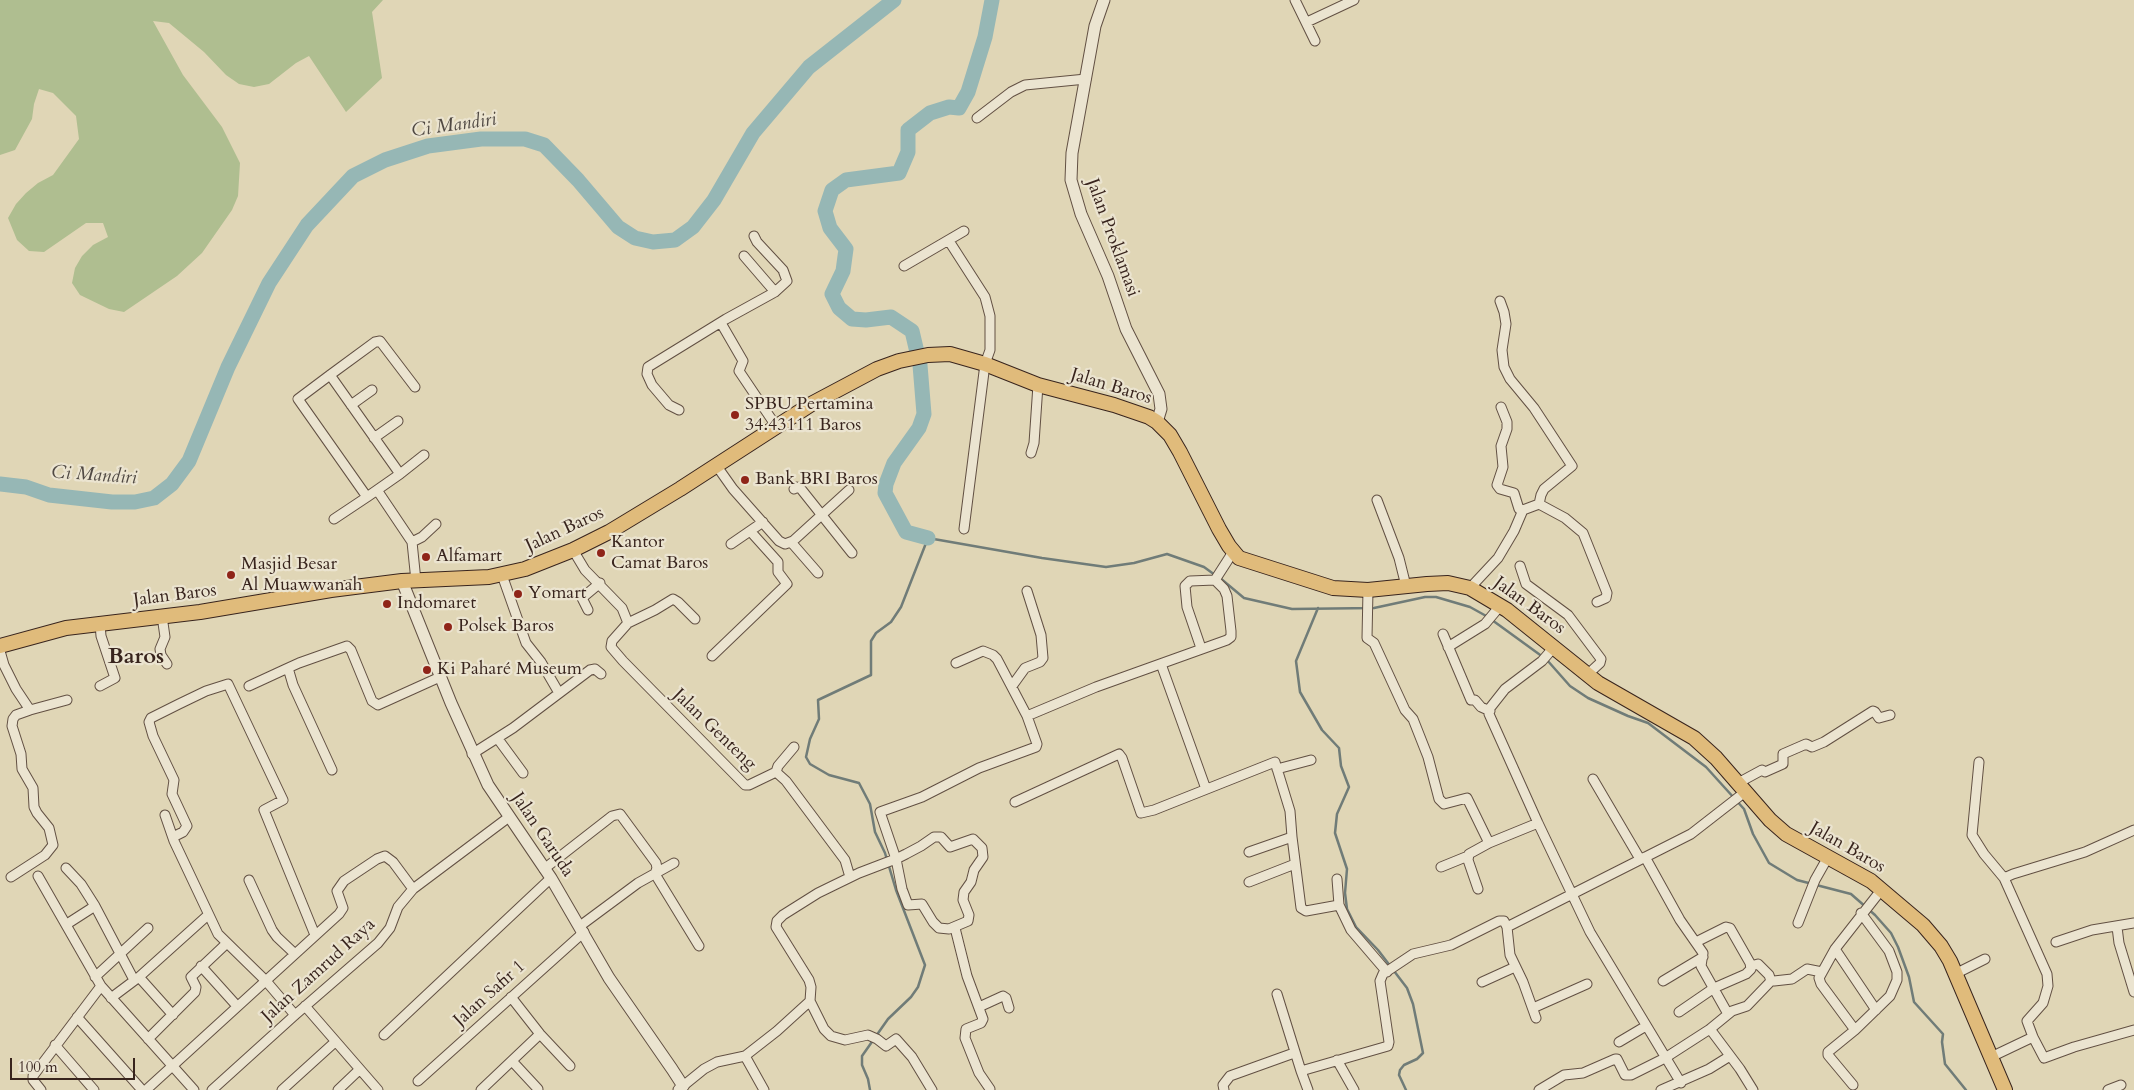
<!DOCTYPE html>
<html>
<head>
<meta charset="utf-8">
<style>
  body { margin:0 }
  #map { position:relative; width:2134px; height:1090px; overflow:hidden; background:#e0d6b6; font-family:Cardo,serif }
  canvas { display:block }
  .scale { position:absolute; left:10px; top:1058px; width:125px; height:22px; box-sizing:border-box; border:2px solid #38241d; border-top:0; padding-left:6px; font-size:15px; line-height:18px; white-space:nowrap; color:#38241d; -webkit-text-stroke:4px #ebe4d0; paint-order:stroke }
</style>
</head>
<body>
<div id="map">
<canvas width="2134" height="1090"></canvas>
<div class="scale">100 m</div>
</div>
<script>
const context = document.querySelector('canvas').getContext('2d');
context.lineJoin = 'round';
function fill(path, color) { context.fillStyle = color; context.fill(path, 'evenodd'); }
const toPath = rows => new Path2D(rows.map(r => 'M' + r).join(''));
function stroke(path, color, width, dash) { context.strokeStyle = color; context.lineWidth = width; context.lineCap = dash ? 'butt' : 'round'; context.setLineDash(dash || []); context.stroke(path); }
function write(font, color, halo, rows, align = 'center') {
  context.font = font + ' Cardo,serif'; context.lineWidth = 4.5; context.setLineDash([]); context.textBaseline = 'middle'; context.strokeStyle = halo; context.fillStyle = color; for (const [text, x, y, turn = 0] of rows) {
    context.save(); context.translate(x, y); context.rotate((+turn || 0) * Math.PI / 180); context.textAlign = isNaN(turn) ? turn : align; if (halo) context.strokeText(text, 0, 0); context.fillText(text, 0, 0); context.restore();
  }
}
fill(toPath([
  [0,0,383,0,372,12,382,78,346,112,309,56,296,63,269,84,254,87,239,84,226,75,204,52,169,23,153,21,183,75,222,127,240,163,238,196,232,210,202,253,177,276,124,312,109,309,80,295,72,283,75,268,82,256,93,245,108,237,103,223,86,223,44,252,29,251,17,240,8,218,16,204,26,193,38,183,53,175,79,139,76,116,53,93,39,89,34,104,32,119,15,150,0,155]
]), '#afbe90');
stroke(toPath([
  [1220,578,1244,598,1292,609,1374,608,1425,597,1436,597,1470,607,1488,617],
  [1318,608,1296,661,1300,692,1322,730,1339,748,1341,766,1349,787,1337,814,1335,833,1347,869,1345,893,1347,909,1356,927,1378,950,1407,988,1413,1004,1423,1053,1417,1059,1404,1065,1400,1070,1399,1075,1406,1090],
  [1492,620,1543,657],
  [1547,660,1570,686,1588,698,1628,716,1648,723,1706,767,1744,809,1753,834,1769,863,1797,880,1851,894,1875,915,1891,933,1898,947,1909,977,1914,1002,1943,1034,1942,1042,1945,1064,1966,1090],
  [870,1090,868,1079,862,1065,862,1056,888,1019,911,997,918,987,925,965,896,890,885,853,875,832,870,804,859,783,829,775,810,764,806,757,810,739,819,719,818,700,871,675,871,641,876,633,891,622,901,607,928,538,1042,558,1106,567,1134,563,1167,554,1204,567,1215,575]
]), '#707c78', 2.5);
stroke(toPath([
  [0,484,26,487,49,495,112,502,135,502,154,498,172,484,189,461,228,367,269,283,307,225,353,176,385,160,428,146,481,139,525,139,544,145,578,180,618,227,635,238,653,242,675,240,693,227,714,200,753,133,809,67,894,0],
  [928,538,906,532,885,493,886,484,894,463,919,428,924,414,920,365,912,331,891,317,866,320,852,319,839,308,832,294,843,271,846,249,830,228,825,211,832,190,846,180,899,173,908,152,908,130,930,113,949,107,959,108,968,92,985,37,992,0]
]), '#96b7b5', 15);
const minor = toPath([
  [1295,0,1315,41],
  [1307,22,1354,0],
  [977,118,1011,92,1025,85,1086,79],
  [949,241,985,297,990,316,990,350,985,364,964,529],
  [744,256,775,292],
  [904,266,964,231],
  [721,323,743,361,739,371,776,426],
  [330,375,400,474,367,497,298,399,330,375,375,342,380,341,415,387],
  [351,405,372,390],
  [1501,407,1507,422,1507,429,1501,446,1503,467,1497,485,1500,489,1514,493,1519,509,1523,510],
  [679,410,669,405,652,385,647,374,648,367,726,319,775,292,787,281,783,270,757,242,754,236],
  [374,438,398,421],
  [1031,453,1034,443,1038,385],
  [716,465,733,489,779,541,785,544,793,541,849,490],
  [400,474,424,455],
  [794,489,797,487,801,489,852,553],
  [377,490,412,542,416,581],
  [1377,500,1399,558,1406,586],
  [1539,504,1565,518,1583,533,1607,593,1606,598,1597,602],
  [334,519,367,497],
  [412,542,422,537,436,524],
  [791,542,818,573],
  [731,544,763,522],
  [573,550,585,570,622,608,628,623],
  [1520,566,1526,584,1568,615,1601,659,1600,663,1587,675],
  [502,575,526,643,541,662,559,693],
  [1470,588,1498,558,1514,531,1523,510,1539,504,1541,495,1544,489,1572,466,1534,408,1510,379,1504,367,1502,350,1506,324,1504,312,1500,301],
  [1368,590,1367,638,1374,643,1405,710,1413,719,1428,757,1439,799,1444,804,1467,798,1489,843],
  [588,610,582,598,600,583],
  [162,616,165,637,160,649,161,655,167,664],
  [695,619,678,602,673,599,655,610,628,623,612,641,611,647,623,661,745,785,749,785,776,772],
  [100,624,101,636,115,678,100,686],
  [1443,634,1471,700,1475,700,1481,707,1490,711],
  [1448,647,1485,624,1500,606],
  [1554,647,1542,661,1505,689,1490,708,1489,714,1538,823,1590,932,1681,1083],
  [1201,648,1187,607,1185,586,1190,581,1215,580],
  [0,651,4,665,16,689,30,710,16,715,13,719,12,726,21,754,22,769,33,788,34,807,37,813,49,828,53,845,45,855,11,877],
  [712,656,787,584,778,572,778,562,751,532],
  [956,663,983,651,993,655,997,659,1027,716,1096,687,1227,640,1231,637,1231,631,1227,596,1224,589,1215,580,1233,552],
  [1161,664,1206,789],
  [249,686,288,668],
  [1012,686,1025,668,1040,662,1043,658,1041,635,1027,591],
  [30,710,67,700],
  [498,739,523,773],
  [472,754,513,728,590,670,595,669,601,674],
  [1979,762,1972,835,1984,854,2004,878,2013,874,2085,852,2134,830],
  [1277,769,1311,760],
  [332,770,293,685,288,668,299,663,347,646,351,650,372,701,378,705,440,677],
  [776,772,786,781,845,860,850,877],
  [776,772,778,766,794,747],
  [1593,779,1640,859],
  [1738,783,1762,770,1765,772,1783,764,1783,754,1806,744,1812,747,1824,742,1873,711,1875,712,1879,718,1890,715],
  [1015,802,1119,754,1122,758,1141,813,1154,810,1275,762,1290,811,1292,837],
  [165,815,174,841,218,934,266,981,295,1015],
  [173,837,183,832,187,826,172,794,174,780,153,736,149,722,151,718,179,704,206,691,228,684,283,800,264,810,315,935],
  [1249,852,1292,837,1301,908,1306,911,1339,905],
  [1645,857,1680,920,1703,953,1701,966,1728,1014],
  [1441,867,1468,856],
  [66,868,81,884,95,906,134,980],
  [544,869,612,816,620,814,656,863,657,868,655,874,699,946],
  [38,876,101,986,194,1090],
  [2004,878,2047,974,2048,986,2043,1003,2027,1021,2033,1037,2044,1058,2074,1047,2134,1030],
  [1337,879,1339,905,1351,930,1387,972],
  [249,880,272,930,277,937,295,954],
  [1249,882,1295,864],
  [1478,889,1468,860,1469,854,1489,843,1538,823],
  [1798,923,1815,880,1828,857],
  [67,924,95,906],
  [580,926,638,883,674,863],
  [1507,927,1691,834,1745,792],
  [2117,927,2119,943,2134,992],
  [955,928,967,976,983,1019,981,1023,966,1029,965,1038,979,1073,990,1089],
  [2056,942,2092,930,2134,923],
  [1835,949,1876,1010],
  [201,966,237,1006],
  [1751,966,1758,964,1769,975,1771,981,1774,981,1792,979,1807,969,1822,972],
  [1955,974,1985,959],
  [95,977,148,928],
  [139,977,173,1015],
  [1663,981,1703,957],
  [1482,982,1515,967],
  [1277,994,1301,1071],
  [511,997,540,1034,570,1066],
  [111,998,139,977,208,915],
  [810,1001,824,1029,831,1036,845,1040,868,1035,877,1039,886,1046,896,1039,912,1057,932,1090],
  [305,1006,378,1090],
  [979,1007,1003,996,1006,998,1009,1008],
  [1533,1008,1587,984],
  [1679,1012,1714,988,1746,974,1751,969,1750,963,1730,928,1726,927,1696,942],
  [77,1017,142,1090],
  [1710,1029,1740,1069,1753,1090],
  [1855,1030,1821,984,1819,978,1835,949,1882,889],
  [384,1035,551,878],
  [148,1039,195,992,196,987,191,977,227,943],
  [1619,1042,1646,1026],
  [55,1045,94,1090],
  [745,1056,764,1090],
  [1991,1057,2033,1037],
  [1337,1060,1354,1090],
  [512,1061,538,1089],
  [418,1081,584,932],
  [1853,1085,1828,1055,1828,1052,1855,1030,1890,996,1897,980,1897,972,1889,951,1861,913],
  [683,1086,704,1069,717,1062,745,1056,777,1031,810,1001,811,987,809,980,776,927,777,921,783,915,818,893,859,873,893,860,896,859,906,854,921,846,934,837,941,837,950,847,973,839,982,848,983,857,974,870,971,882,964,892,963,900,969,915,968,921,949,929,939,928,933,922,922,904,908,905,902,889,896,859,880,812,922,797,979,768,1036,747,1037,744,1027,716],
  [41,1090,33,1080,33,1076,101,986],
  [146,1090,339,914,343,908,337,891,344,881,377,859,385,856,393,862,413,889],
  [212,1090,295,1015,378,943,390,928,398,907,413,889,509,817],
  [282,1090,335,1042],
  [338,1090,359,1070],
  [481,1090,540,1034],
  [1224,1090,1223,1085,1230,1076,1294,1053],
  [1308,1090,1301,1071,1388,1046,1389,1042,1380,981,1383,974,1413,954,1451,945,1499,921,1504,921,1507,927,1510,955,1523,982,1536,1018],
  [1539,1090,1564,1075,1583,1073,1615,1059,1617,1059,1625,1075,1631,1075,1665,1058,1710,1029,1732,1011,1747,1006,1771,981],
  [1661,1090,1709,1069,1730,1056],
  [2108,1090,2121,1085]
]);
const tertiary = toPath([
  [1104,0,1095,26,1072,153,1071,180,1081,214,1108,276,1126,329,1159,394,1161,409,1157,422],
  [402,581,451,703,488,785,551,878,609,978,672,1069,683,1086,679,1090]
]);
const primary = toPath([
  [0,646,66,628,200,612,331,590,402,581,489,577,525,569,573,550,609,532,680,489,813,403,877,369,899,361,928,355,950,354,985,364,1038,385,1114,405,1149,417,1157,422,1170,435,1180,452,1219,529,1229,546,1239,558,1333,588,1368,590,1427,584,1448,583,1470,588,1507,610,1598,683,1694,738,1716,758,1770,820,1786,834,1871,881,1923,925,1941,946,1950,961,2005,1090]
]);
stroke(minor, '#625043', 11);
stroke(tertiary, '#625043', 13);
stroke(primary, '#38241d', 16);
stroke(minor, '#ebe4d0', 9);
stroke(tertiary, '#ebe4d0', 11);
stroke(primary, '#e0bb7b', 14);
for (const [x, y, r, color] of [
  [735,415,5,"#8f2418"],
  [745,480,5,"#8f2418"],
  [601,553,5,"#8f2418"],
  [426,557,5,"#8f2418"],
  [231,575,5,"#8f2418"],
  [518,594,5,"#8f2418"],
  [387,604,5,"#8f2418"],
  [448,627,5,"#8f2418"],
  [427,670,5,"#8f2418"]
]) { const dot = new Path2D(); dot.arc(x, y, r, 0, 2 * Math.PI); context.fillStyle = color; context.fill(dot); stroke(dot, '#ebe4d0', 2); }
write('18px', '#38241d', '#ebe4d0', [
  ["Jalan Proklamasi",1112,238,70],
  ["Jalan Baros",1111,387,17],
  ["Jalan Baros",565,530,-25],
  ["Jalan Baros",175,596,-7],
  ["Jalan Baros",1529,606,36],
  ["Jalan Genteng",714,730,44],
  ["Jalan Garuda",542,835,56],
  ["Jalan Baros",1847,848,30],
  ["Jalan Zamrud Raya",319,971,-42],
  ["Jalan Safir 1",490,994,-42]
]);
write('18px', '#38241d', '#ebe4d0', [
  ["SPBU Pertamina",745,405],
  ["34.43111 Baros",745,426],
  ["Bank BRI Baros",755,480],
  ["Kantor",611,543],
  ["Camat Baros",611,564],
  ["Alfamart",436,557],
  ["Masjid Besar",241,565],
  ["Al Muawwanah",241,586],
  ["Yomart",528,594],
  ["Indomaret",397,604],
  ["Polsek Baros",458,627],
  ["Ki Paharé Museum",437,670]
], 'left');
write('italic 19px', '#504943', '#ebe4d0', [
  ["Ci Mandiri",454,126,-8],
  ["Ci Mandiri",94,476,4]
]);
write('bold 22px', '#38241d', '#ebe4d0', [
  ["Baros",136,658]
]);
</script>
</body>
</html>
